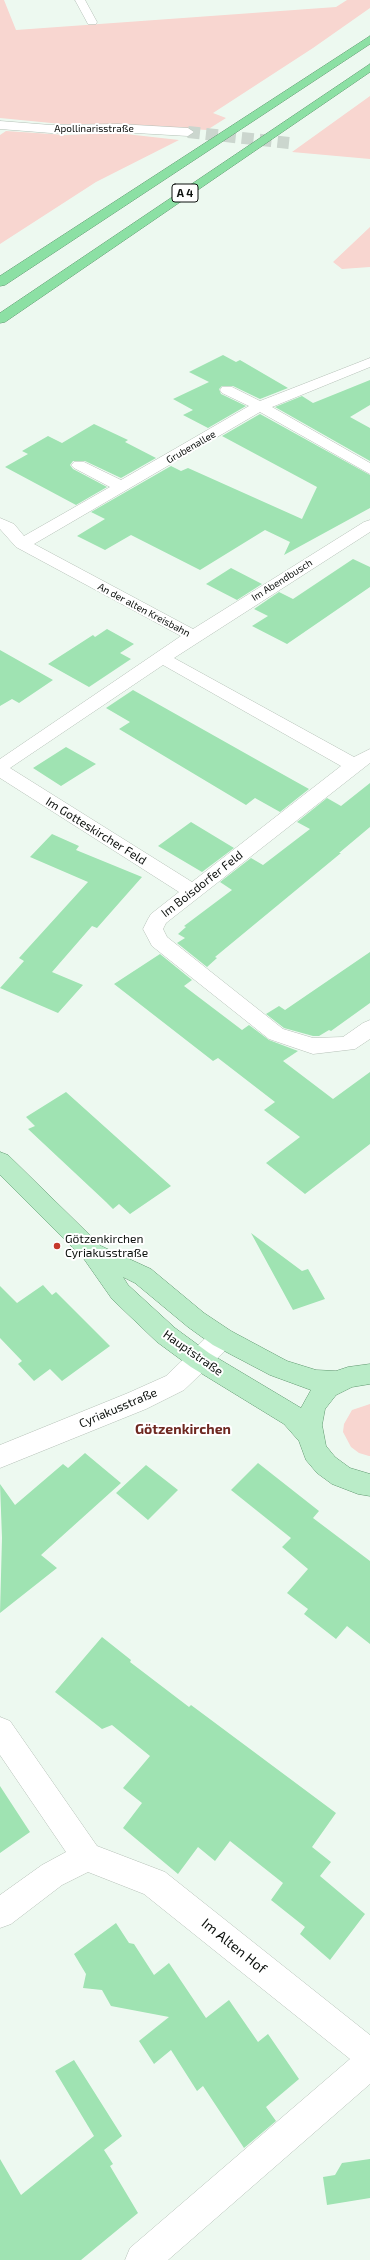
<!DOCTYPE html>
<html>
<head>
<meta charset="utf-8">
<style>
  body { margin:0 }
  canvas { display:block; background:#edf9f0 }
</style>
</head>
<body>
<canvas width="370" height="2260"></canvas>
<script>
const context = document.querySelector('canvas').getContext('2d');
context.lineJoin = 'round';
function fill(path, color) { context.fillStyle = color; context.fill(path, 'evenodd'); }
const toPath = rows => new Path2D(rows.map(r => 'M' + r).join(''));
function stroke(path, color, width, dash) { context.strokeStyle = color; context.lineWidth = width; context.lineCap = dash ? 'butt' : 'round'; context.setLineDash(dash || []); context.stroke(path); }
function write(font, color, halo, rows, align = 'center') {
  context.font = font + ' "Exo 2",sans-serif'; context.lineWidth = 4; context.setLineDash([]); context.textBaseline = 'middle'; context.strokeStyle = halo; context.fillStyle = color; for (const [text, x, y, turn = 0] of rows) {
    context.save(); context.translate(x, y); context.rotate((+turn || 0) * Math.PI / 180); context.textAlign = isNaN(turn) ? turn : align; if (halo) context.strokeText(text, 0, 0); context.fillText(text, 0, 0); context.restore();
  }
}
fill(toPath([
  [0,0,4,0,16,30,336,7,347,0,370,0,370,8,313,48,213,113,226,118,207,130,113,124,72,125,0,118],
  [370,96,370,159,292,152],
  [6,131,66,135,117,133,179,140,96,182,0,244,0,135],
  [370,227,370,267,342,269,333,262],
  [370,1404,370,1456,369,1456,359,1453,351,1447,343,1432,344,1424,352,1410]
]), '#f8d6d0');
fill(toPath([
  [223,355,236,362,240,360,288,388,260,399,233,386,222,386,219,389,221,394,246,406,208,428,183,415,193,410,173,399,209,382,189,372],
  [370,380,370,405,350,417,370,428,370,461,275,407,302,396,313,403],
  [260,414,370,475,370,508,284,555,290,542,265,530,200,570,131,535,105,550,77,536,105,519,91,512,171,466,181,471,188,468,302,519,317,487,222,436],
  [94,424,128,440,125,442,156,458,121,478,85,461,73,461,70,465,73,469,107,487,76,505,5,467,28,454,22,451,48,436,62,443],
  [353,559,370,567,370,587,287,644,252,626,268,616,254,609,279,592,293,599],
  [231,568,262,584,237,600,206,584],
  [107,629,134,644,120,653,131,659,89,687,48,664,93,635,95,637],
  [0,650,53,680,19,703,12,699,0,706],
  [133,690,275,770,309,789,280,812,255,798,246,805,119,729,130,722,106,708],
  [66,747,96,764,61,786,33,768],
  [370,783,370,827,339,853,341,853,215,957,217,958,207,967,177,943,185,938,178,934,186,927,184,926,232,890,220,882,251,858,263,865,310,829,297,822,327,798,341,806],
  [191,822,234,848,202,872,158,846],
  [52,834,79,846,76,850,142,877,97,928,92,926,52,972,83,985,58,1013,0,988,24,961,19,958,88,882,30,857],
  [370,952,370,1003,331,1031,329,1030,319,1036,313,1036,284,1028,266,1014,279,1006,285,1010],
  [160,954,192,980,184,986,242,1030,249,1025,269,1040,298,1051,283,1061,333,1099,370,1072,370,1144,305,1194,266,1163,300,1137,264,1110,275,1102,218,1058,213,1061,114,984],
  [66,1092,125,1145,171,1186,130,1214,119,1204,113,1209,106,1202,28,1129,35,1126,26,1117],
  [251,1233,302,1271,308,1269,325,1299,293,1310],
  [43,1285,52,1295,56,1292,110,1346,62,1381,50,1369,34,1381,18,1364,22,1361,0,1338,0,1286,17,1303],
  [85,1453,121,1483,41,1555,57,1568,0,1613,2,1538,0,1484,15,1505,63,1464,68,1468],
  [258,1463,319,1511,313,1518,370,1561,370,1644,347,1626,336,1639,304,1614,308,1609,287,1593,308,1569,282,1547,291,1538,231,1490],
  [146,1465,178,1490,148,1520,116,1493],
  [102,1637,131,1660,130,1662,189,1707,191,1705,336,1813,312,1847,331,1862,320,1876,365,1914,330,1960,300,1934,305,1927,271,1900,283,1883,230,1841,215,1861,198,1847,178,1874,123,1828,142,1803,123,1788,150,1756,112,1725,102,1729,55,1692],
  [0,1786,30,1832,0,1853],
  [116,1923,129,1943,134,1944,154,1975,169,1963,206,2018,229,2000,258,2042,268,2034,299,2079,266,2107,276,2121,244,2148,203,2086,197,2091,171,2050,154,2064,139,2041,169,2017,111,2006,102,1990,83,1988,86,1974,74,1954],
  [74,2060,122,2136,104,2150,113,2164,110,2166,138,2213,81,2260,0,2260,0,2159,21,2195,94,2136,55,2071],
  [370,2159,370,2198,327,2205,323,2177,335,2175,342,2163]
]), '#9fe3b2');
stroke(toPath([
  [188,132,289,143]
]), '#cbd6ce', 12, [12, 6]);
const minor = toPath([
  [75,0,85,0,97,22,96,24,88,24,75,0],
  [0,121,51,125,118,124,188,128,194,132,188,136,118,132,51,133,0,129,0,121],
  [370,358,370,367,272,407,370,463,370,474,260,412,34,544,193,629,364,522,370,520,370,532,174,658,354,757,370,749,370,763,166,923,163,929,167,937,283,1029,313,1038,343,1037,363,1023,370,1020,370,1039,355,1049,313,1054,269,1039,152,946,143,929,148,919,151,914,179,892,0,778,0,759,181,636,16,547,0,529,0,518,14,524,24,536,110,487,74,468,71,465,74,462,84,462,121,480,249,406,222,393,220,390,222,387,232,387,260,401,370,358],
  [163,665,341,766,192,882,10,768,163,665],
  [222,1328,231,1331,234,1338,231,1345,184,1390,146,1409,0,1468,0,1445,128,1393,166,1376,213,1331,222,1328],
  [0,1717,10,1721,97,1846,165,1872,370,2035,370,2084,168,2260,125,2260,130,2248,350,2059,144,1894,88,1872,62,1885,11,1924,0,1928,0,1895,42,1865,66,1852,0,1755,0,1717]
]);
const major = toPath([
  [0,1152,8,1155,101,1246,151,1269,204,1313,231,1331,287,1361,316,1370,336,1371,348,1367,370,1364,370,1384,352,1387,336,1395,325,1409,322,1425,326,1446,335,1457,350,1468,370,1474,370,1496,358,1494,332,1484,317,1473,306,1460,299,1441,284,1424,191,1367,157,1342,112,1299,84,1259,0,1175,0,1152],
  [123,1277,135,1283,188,1327,213,1345,270,1375,311,1390,301,1408,209,1353,175,1328,128,1285,123,1277]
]);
const highway = toPath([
  [370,36,370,44,5,285,0,286,0,276,370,36],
  [370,64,370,72,5,322,0,323,0,313,370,64]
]);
stroke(minor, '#b5c0b7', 1);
stroke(major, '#609870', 1);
stroke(highway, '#609870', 1);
fill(minor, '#fff');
fill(major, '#baecc8');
fill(highway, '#8ce0a4');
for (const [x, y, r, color] of [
  [57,1246,4,"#c5382b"]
]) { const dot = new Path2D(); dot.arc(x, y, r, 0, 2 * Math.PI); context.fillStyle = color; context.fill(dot); stroke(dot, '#fff', 1.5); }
write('10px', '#0d110e', '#fff', [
  ["Apollinarisstraße",94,129],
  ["Grubenallee",191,447,-30],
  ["Im Abendbusch",282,580,-32],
  ["An der alten Kreisbahn",144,610,28]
]);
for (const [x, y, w] of [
  [185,193,26]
]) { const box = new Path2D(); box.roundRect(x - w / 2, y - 9, w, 18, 3); context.fillStyle = '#fff'; context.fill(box); stroke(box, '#0d110e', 1); }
write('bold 11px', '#0d110e', null, [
  ["A 4",185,193]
]);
write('12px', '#0d110e', '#fff', [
  ["Im Gotteskircher Feld",96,831,32],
  ["Im Boisdorfer Feld",202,884,-38],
  ["Hauptstraße",193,1353,35],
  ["Cyriakusstraße",118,1408,-23]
]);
write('12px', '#0d110e', '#fff', [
  ["Götzenkirchen",65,1239],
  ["Cyriakusstraße",65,1253]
], 'left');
write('bold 14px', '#6e2921', '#fff', [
  ["Götzenkirchen",183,1429]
]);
write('14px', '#0d110e', '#fff', [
  ["Im Alten Hof",234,1946,39]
]);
</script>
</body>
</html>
